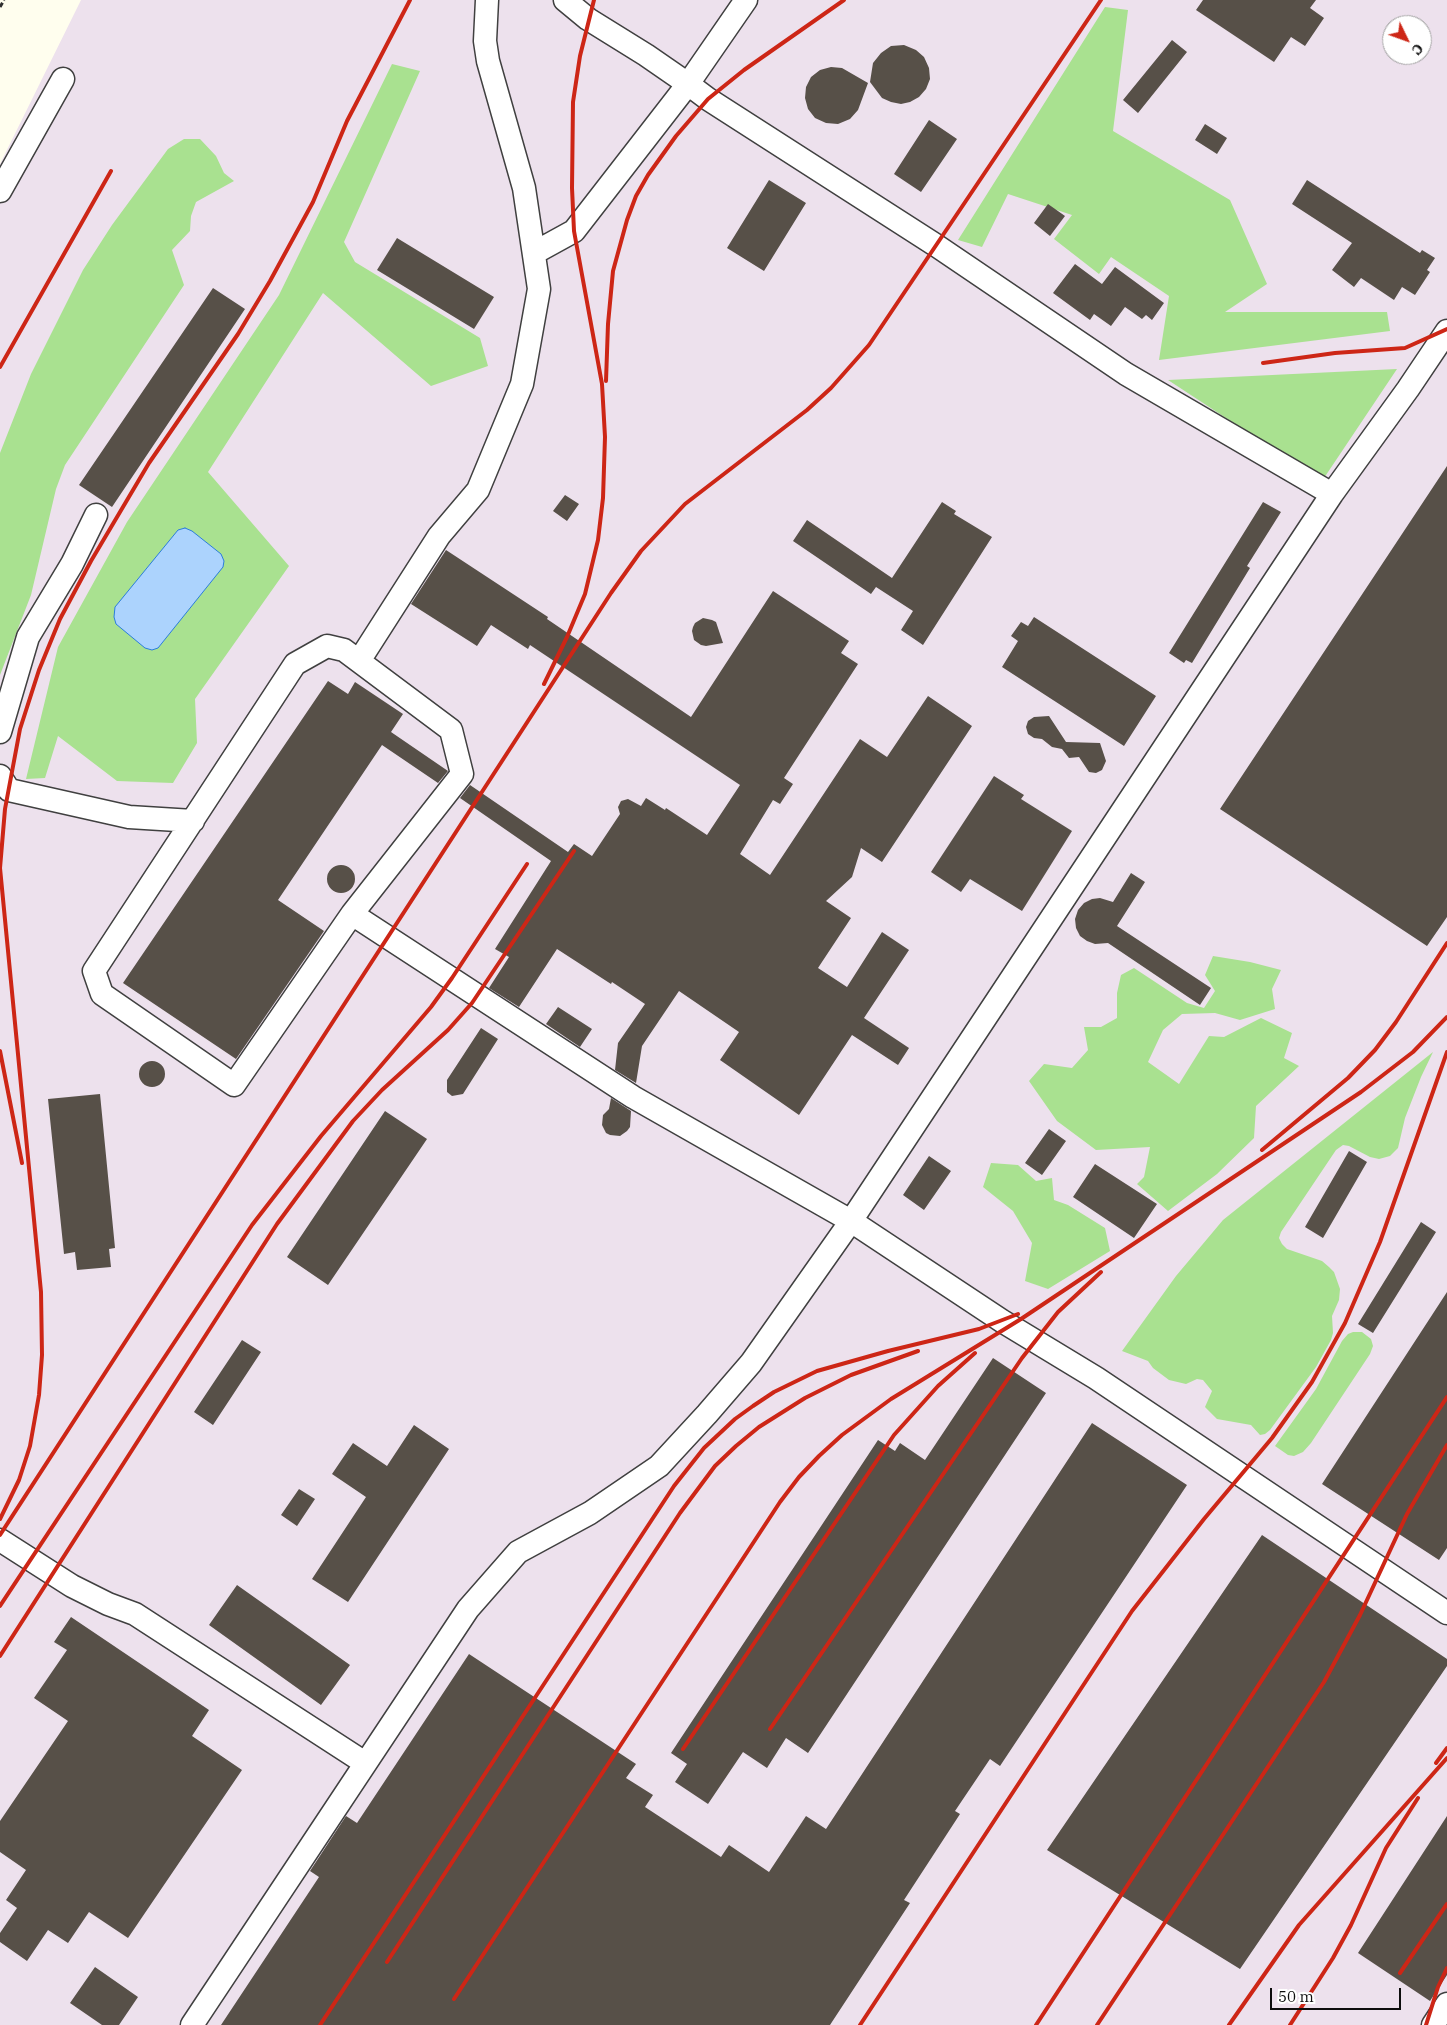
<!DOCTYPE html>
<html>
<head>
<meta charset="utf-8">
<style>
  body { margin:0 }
  #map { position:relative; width:1447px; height:2025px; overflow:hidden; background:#fffeee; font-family:"IBM Plex Serif",serif }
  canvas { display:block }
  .north { position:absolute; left:1382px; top:15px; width:50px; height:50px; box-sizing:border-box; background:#fff; border:1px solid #9e9e9e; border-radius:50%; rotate:132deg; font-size:14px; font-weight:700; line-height:20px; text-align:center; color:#0d0d0d }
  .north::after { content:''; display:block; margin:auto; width:18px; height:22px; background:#cd2616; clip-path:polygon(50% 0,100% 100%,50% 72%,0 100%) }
  .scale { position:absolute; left:1270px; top:1988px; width:131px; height:22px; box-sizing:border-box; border:2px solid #0d0d0d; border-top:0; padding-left:6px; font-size:15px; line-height:18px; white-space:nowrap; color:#0d0d0d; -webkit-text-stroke:4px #fff; paint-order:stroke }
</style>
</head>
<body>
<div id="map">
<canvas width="1447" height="2025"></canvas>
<div class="north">С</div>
<div class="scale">50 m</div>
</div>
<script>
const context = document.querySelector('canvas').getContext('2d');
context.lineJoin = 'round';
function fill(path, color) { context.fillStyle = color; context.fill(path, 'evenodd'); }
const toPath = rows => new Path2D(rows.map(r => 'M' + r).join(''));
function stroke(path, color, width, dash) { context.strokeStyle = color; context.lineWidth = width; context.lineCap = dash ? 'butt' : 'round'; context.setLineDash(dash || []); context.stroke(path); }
fill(toPath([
  [81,0,1447,0,1447,2025,0,2025,0,164],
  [1392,25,1422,25,1422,55,1392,55]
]), '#ede1ed');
fill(toPath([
  [1105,7,1128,10,1113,131,1230,200,1267,284,1225,312,1387,312,1390,331,1159,360,1169,296,1111,257,1099,274,1054,239,1072,215,1008,194,982,247,958,240],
  [392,64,420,71,344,242,355,262,480,338,488,366,431,386,323,293,208,472,289,566,195,699,197,743,173,783,117,781,58,736,45,778,26,779,58,647,127,522,279,295],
  [184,139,200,139,216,156,224,173,234,181,196,202,191,216,190,231,172,250,184,285,65,465,56,489,31,595,0,675,0,453,31,374,83,270,112,225,168,149],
  [1397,369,1322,481,1168,380],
  [1213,956,1250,962,1281,970,1272,989,1275,1009,1240,1020,1215,1013,1182,1014,1163,1030,1148,1062,1179,1084,1209,1036,1224,1037,1261,1018,1292,1033,1284,1058,1299,1066,1256,1106,1254,1138,1217,1174,1168,1211,1137,1184,1144,1177,1150,1147,1096,1150,1057,1121,1029,1081,1044,1064,1072,1068,1088,1050,1084,1027,1101,1027,1117,1018,1117,993,1121,975,1134,968,1187,1003,1204,1008,1215,991,1205,975],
  [1433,1052,1421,1077,1405,1118,1398,1148,1390,1156,1379,1159,1370,1157,1349,1146,1343,1145,1336,1150,1281,1232,1279,1238,1282,1244,1287,1249,1322,1261,1329,1267,1334,1272,1340,1289,1339,1300,1332,1316,1333,1333,1331,1340,1316,1367,1270,1430,1265,1434,1260,1435,1251,1425,1217,1419,1205,1407,1212,1391,1203,1380,1197,1379,1186,1384,1169,1380,1153,1368,1148,1361,1122,1351,1176,1276,1223,1220],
  [991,1163,1018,1165,1036,1181,1052,1178,1054,1200,1068,1205,1105,1228,1110,1251,1048,1289,1025,1281,1032,1243,1013,1211,983,1187],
  [1353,1332,1362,1332,1371,1339,1373,1346,1370,1354,1311,1443,1303,1452,1294,1456,1288,1455,1275,1446,1316,1389,1342,1341,1348,1334]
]), '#a9e190');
const water = toPath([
  [185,528,192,531,221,554,224,561,223,567,158,648,152,650,145,648,116,624,114,617,115,607,178,530,185,528]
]);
fill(water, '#acd3fd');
stroke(water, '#2b7ddc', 1);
fill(toPath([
  [1203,0,1316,0,1310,8,1324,18,1305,46,1291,37,1274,62,1196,10],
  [1172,40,1187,52,1138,113,1123,100],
  [904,45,916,50,924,57,929,68,930,79,926,89,919,97,910,102,901,104,891,102,882,98,870,82,873,63,881,53,891,46],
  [831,67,842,68,868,83,858,110,850,119,838,124,826,123,815,118,808,109,805,98,806,87,811,77,820,70],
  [929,120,957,139,921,192,894,174],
  [1205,124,1227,138,1217,154,1195,140],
  [769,180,806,203,764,271,727,248],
  [1307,180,1420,253,1422,250,1435,258,1427,270,1430,272,1415,295,1402,287,1394,300,1361,278,1354,287,1332,270,1352,243,1292,204],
  [1048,204,1065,216,1050,236,1034,223],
  [397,238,494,297,474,329,377,270],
  [1075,264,1102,284,1115,267,1164,303,1152,320,1146,315,1142,319,1125,307,1111,326,1094,314,1090,320,1053,293],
  [213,288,245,309,112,507,79,485],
  [1447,466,1447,917,1427,946,1220,809],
  [565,495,579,504,567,521,553,511],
  [942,502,956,511,954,514,992,537,923,645,901,630,913,611,876,587,871,594,793,541,807,520,892,578],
  [1263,502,1281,512,1247,566,1250,568,1192,663,1186,660,1184,663,1169,653],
  [446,550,548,617,547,619,691,717,773,591,849,641,841,653,858,664,784,778,793,784,780,804,773,800,740,854,770,875,860,739,887,757,928,696,972,726,882,862,861,848,852,877,826,901,851,918,818,968,847,987,882,932,909,950,864,1018,909,1048,898,1065,852,1035,799,1115,720,1060,739,1032,679,991,642,1046,636,1083,615,1070,618,1043,645,1004,612,982,611,984,557,949,519,1007,489,988,509,957,495,949,551,861,460,798,470,785,568,852,574,844,592,856,620,814,618,807,621,801,628,799,641,806,646,798,665,810,666,808,707,835,740,785,530,645,528,649,491,625,477,646,411,604],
  [1034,617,1156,696,1124,746,1002,667,1018,641,1011,636,1021,622,1028,626],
  [703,618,712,620,716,622,723,643,706,646,701,645,694,640,692,631,693,627,695,623],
  [328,681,348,694,355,682,403,714,391,732,448,771,438,783,382,745,278,900,324,931,236,1059,123,983],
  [1049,716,1066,742,1100,743,1106,761,1102,770,1096,773,1089,772,1079,757,1069,758,1062,749,1052,747,1042,739,1034,738,1028,734,1026,727,1028,721,1034,717],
  [994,776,1024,795,1021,799,1072,831,1022,911,970,879,961,892,931,872],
  '327 879a14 14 0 1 1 28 0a14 14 0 1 1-28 0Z',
  [1131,873,1145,882,1117,926,1211,988,1200,1005,1108,943,1095,944,1087,941,1080,936,1076,928,1075,919,1078,910,1084,903,1092,899,1100,898,1113,902],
  [558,1007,592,1029,580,1047,546,1024],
  [481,1028,498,1039,463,1094,452,1096,447,1092,447,1080],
  '139 1074a13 13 0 1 1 26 0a13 13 0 1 1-26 0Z',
  [100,1094,115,1248,109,1249,111,1267,77,1270,75,1252,64,1254,48,1099],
  [611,1098,631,1111,630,1127,627,1131,620,1136,610,1135,606,1133,602,1125,603,1115,609,1109],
  [385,1111,427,1139,328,1285,287,1257],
  [1049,1129,1066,1141,1042,1175,1025,1163],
  [1349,1151,1367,1162,1323,1238,1305,1227],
  [929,1156,951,1171,924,1210,903,1195],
  [1095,1164,1157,1204,1134,1238,1073,1197],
  [1421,1222,1436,1232,1373,1333,1358,1324],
  [1447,1292,1447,1548,1439,1560,1322,1484],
  [242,1340,261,1352,213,1425,194,1412],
  [993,1358,1046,1393,808,1753,786,1738,767,1768,743,1752,708,1804,675,1782,687,1764,671,1753,878,1440,895,1451,900,1443,925,1460],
  [1092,1423,1187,1485,1000,1766,990,1759,955,1811,960,1814,904,1900,910,1903,830,2025,221,2025,319,1877,310,1871,346,1816,357,1823,469,1654,636,1764,626,1778,653,1795,645,1807,721,1857,729,1845,769,1872,806,1816,826,1829],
  [414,1425,449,1449,348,1602,312,1579,366,1497,332,1474,353,1443,387,1466],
  [299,1489,315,1499,297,1526,281,1515],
  [1262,1535,1447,1659,1447,1666,1240,1969,1047,1850],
  [237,1585,350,1665,321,1705,209,1625],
  [71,1617,209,1710,192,1736,242,1770,128,1938,89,1912,68,1943,48,1930,27,1961,0,1942,0,1933,17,1908,6,1900,26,1870,0,1852,0,1821,68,1721,34,1698,67,1650,54,1642],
  [1447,1816,1447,1975,1430,2001,1358,1953],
  [95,1967,138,1997,119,2025,102,2025,70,2003]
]), '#575048');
const minor = toPath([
  [746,0,688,84,708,99,937,246,1126,374,1332,494],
  [0,191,63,79],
  [534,253,574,231,688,84,646,55,588,19,565,0],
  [359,661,439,536,478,490,522,384,539,289,524,188,488,61,485,41,487,0],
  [0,732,28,637,72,564,96,515],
  [0,776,9,790,129,817,193,821],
  [352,914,462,774,451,730,344,650,327,646,295,664,94,971,102,994,234,1085,352,914,633,1097,851,1221,1002,1321,1096,1378,1447,1613],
  [0,1540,72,1586,108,1604,135,1614,365,1763],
  [192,2025,468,1609,518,1552,590,1513,659,1466,707,1414,751,1363,851,1221,1332,494,1408,389,1447,331],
  [1433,2025,1447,2004]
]);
stroke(minor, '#404040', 25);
stroke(toPath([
  [0,7,4,0]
]), '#2f2f2f', 3, [5, 2.5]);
stroke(minor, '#fff', 22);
stroke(toPath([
  [1263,363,1335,353,1405,348,1447,329],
  [0,367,111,171],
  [606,381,608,324,613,271,627,220,636,196,648,175,676,136,708,99,744,70,844,0],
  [544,684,567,637,585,594,598,540,603,498,605,437,602,384,574,231,572,188,573,102,580,56,594,0],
  [0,1051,22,1163],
  [1262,1150,1348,1078,1375,1050,1396,1022,1447,943],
  [0,1519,19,1480,30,1446,39,1395,42,1355,41,1292,0,868,5,809,20,729,39,670,60,619,91,561,149,463,238,334,270,281,313,202,347,121,410,0],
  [0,1535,611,593,641,551,685,504,807,410,831,388,869,345,1101,0],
  [0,1606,252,1225,321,1136,431,1007,452,978,527,864],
  [0,1656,277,1224,353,1121,382,1090,448,1030,472,1003,574,851],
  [770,1729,1022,1358,1058,1312,1101,1272],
  [683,1749,894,1435,938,1386,975,1353],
  [1436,1763,1447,1748],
  [387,1962,680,1513,715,1466,736,1446,759,1427,805,1398,851,1375,918,1351],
  [1400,1973,1447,1904],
  [454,1999,780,1502,799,1477,819,1456,842,1435,891,1399,1021,1319,1361,1092,1413,1052,1447,1017],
  [320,2025,674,1486,704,1448,735,1419,753,1406,774,1392,817,1371,888,1351,979,1329,1018,1314],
  [860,2025,1132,1611,1204,1519,1272,1438,1312,1382,1345,1323,1380,1242,1447,1052],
  [1036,2025,1447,1397],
  [1097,2025,1324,1682,1360,1615,1407,1514,1447,1445],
  [1229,2025,1299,1925,1447,1758],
  [1290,2025,1333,1958,1351,1925,1386,1848,1418,1798],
  [1426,2025,1438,1987,1447,1968]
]), '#cd2616', 4);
</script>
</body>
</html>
